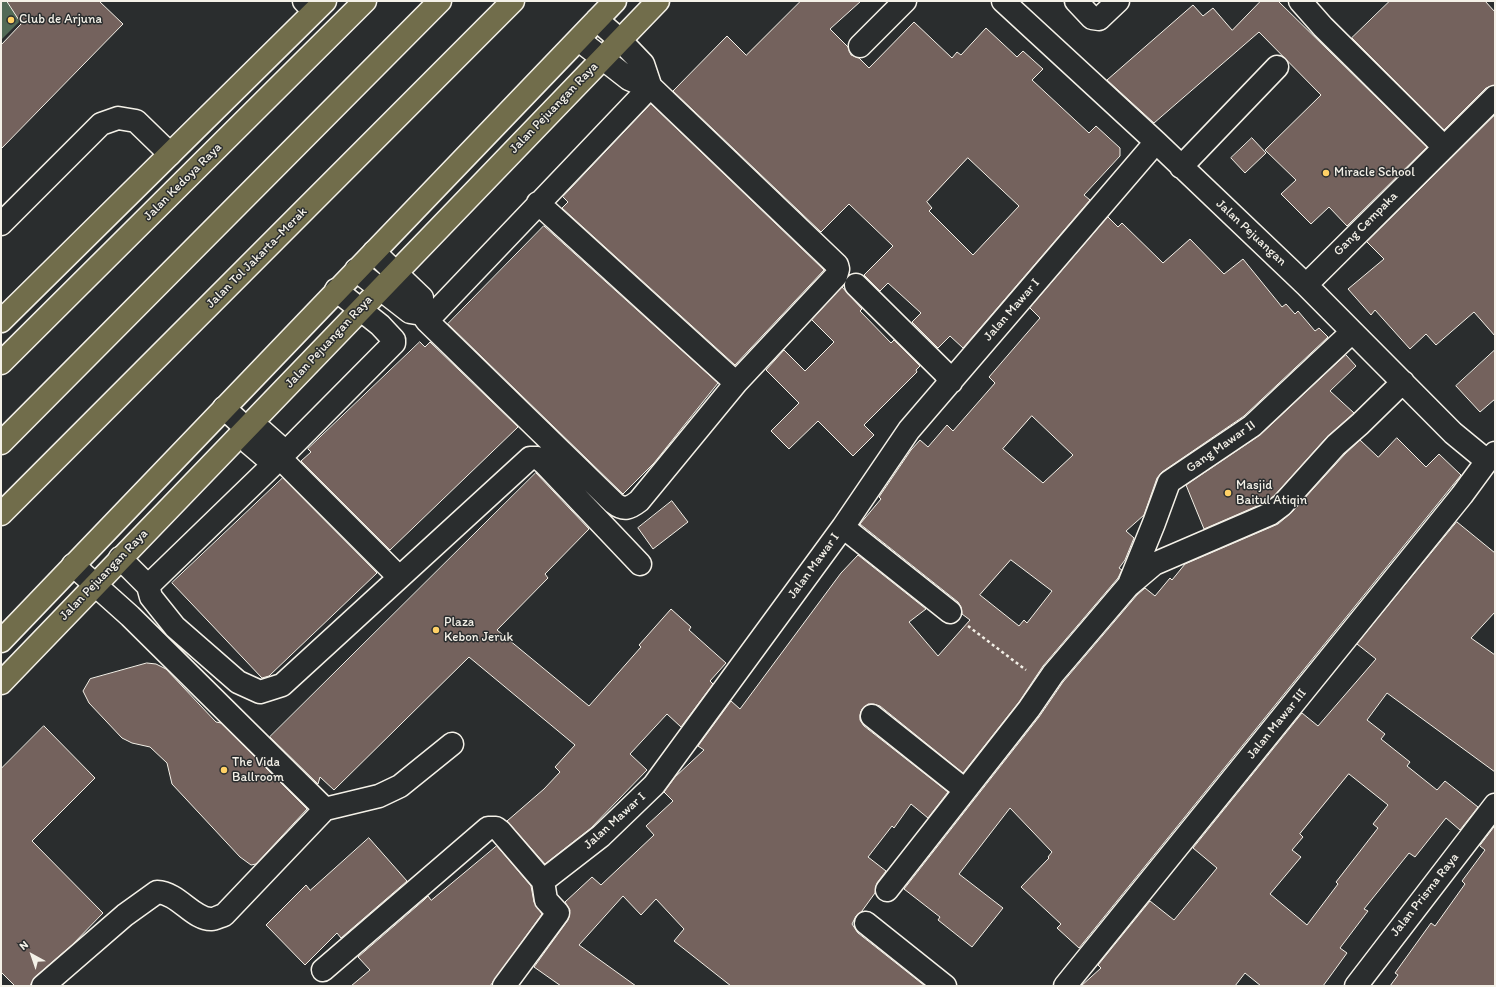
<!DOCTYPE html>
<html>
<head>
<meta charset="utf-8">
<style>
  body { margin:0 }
  #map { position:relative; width:1496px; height:987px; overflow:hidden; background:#2a2d2e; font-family:Itim,sans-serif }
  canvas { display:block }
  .frame { position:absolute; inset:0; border:2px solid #f4f1e8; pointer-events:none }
  .north { position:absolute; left:12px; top:935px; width:40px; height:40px; -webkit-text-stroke:3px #2a2d2e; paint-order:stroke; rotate:320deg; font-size:11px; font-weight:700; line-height:16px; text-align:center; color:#f4f1e8 }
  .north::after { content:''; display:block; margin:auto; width:14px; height:18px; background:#f4f1e8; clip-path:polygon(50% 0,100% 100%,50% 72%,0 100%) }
</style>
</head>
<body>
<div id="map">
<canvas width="1496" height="987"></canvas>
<div class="frame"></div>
<div class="north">N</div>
</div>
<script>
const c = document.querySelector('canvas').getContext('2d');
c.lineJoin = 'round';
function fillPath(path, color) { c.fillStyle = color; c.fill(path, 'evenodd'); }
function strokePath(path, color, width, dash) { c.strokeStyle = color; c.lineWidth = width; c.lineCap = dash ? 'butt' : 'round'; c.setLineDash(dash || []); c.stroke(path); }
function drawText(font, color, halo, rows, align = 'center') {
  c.font = font + ' Itim,sans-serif'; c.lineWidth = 3; c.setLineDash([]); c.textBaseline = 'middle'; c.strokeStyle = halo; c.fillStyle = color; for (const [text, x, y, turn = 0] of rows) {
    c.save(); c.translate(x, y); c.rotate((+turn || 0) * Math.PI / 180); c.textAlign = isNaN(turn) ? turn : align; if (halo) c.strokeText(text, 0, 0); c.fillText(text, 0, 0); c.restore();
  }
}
fillPath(new Path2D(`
  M 1,1 L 40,1 L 1,40 Z`), '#526a56');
const building = new Path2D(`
  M 7,1 L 99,1 L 123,24 L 1,149 L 1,45 L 21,24 Z
  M 801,1 L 861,1 L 830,29 L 848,47 L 851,55 L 859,58 L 869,68 L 914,22 L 952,58 L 957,52 L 961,55 L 986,28 L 1017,57 L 1023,51 L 1043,69 L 1032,80 L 1089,133 L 1096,126 L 1120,148 L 1120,156 L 1084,195 L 1090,200 L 963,348 L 950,336 L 938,348 L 912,322 L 921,313 L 888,283 L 880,291 L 864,275 L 893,246 L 849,204 L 821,232 L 673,91 L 727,36 L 746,55 ZM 968,158 L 1019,206 L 973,255 L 929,211 L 932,208 L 927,202 Z
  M 1261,1 L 1278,1 L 1427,147 L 1347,226 L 1329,207 L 1311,224 L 1281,194 L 1296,180 L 1265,150 L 1321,95 L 1259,32 L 1154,123 L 1107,80 L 1193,5 L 1203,16 L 1213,8 L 1232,30 Z
  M 1390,1 L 1485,1 L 1495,12 L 1495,85 L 1486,88 L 1444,130 L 1352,38 Z
  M 651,104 L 824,270 L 735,365 L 562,208 L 568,202 L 563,197 Z
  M 1495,115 L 1495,336 L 1474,312 L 1436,345 L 1426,334 L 1410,349 L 1375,310 L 1371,315 L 1348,289 L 1384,259 L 1367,242 Z
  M 1252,138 L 1266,153 L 1245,173 L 1231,158 Z
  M 1108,217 L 1118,227 L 1122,223 L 1163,263 L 1190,239 L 1224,274 L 1243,259 L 1282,307 L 1286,304 L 1295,314 L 1298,311 L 1315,331 L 1319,328 L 1328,337 L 1244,416 L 1162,472 L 1157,478 L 1144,515 L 1126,531 L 1134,538 L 1125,560 L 1119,568 L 1122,570 L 1118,578 L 1043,666 L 1019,702 L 963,773 L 880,706 L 874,704 L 868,704 L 862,709 L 860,715 L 860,720 L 864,726 L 948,792 L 928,818 L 911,804 L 894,828 L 892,826 L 868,857 L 886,871 L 877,883 L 875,893 L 862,911 L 856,916 L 852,924 L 858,933 L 925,986 L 731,986 L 674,941 L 684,929 L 656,899 L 641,915 L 623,896 L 579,945 L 636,986 L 561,986 L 534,967 L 568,920 L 570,910 L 565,902 L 592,877 L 601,885 L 654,835 L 646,826 L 673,801 L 664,792 L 675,777 L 704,750 L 698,746 L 731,701 L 740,709 L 841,573 L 858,555 L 926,609 L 909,622 L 938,656 L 970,620 L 962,614 L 961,607 L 958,602 L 860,524 L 881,499 L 879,497 L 911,450 L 920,440 L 928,447 L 947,425 L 953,431 L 995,383 L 989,377 L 1040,318 L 1030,308 ZM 1032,416 L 1073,455 L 1043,483 L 1003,449 ZM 1011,560 L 1052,591 L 1027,623 L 1024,620 L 1019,626 L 980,595 Z
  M 544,226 L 718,383 L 654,463 L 623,494 L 448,324 Z
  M 842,287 L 862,309 L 860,311 L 891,343 L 894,340 L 920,366 L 916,370 L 917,372 L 864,425 L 874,435 L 853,456 L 818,421 L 789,449 L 771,431 L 799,403 L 766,370 L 784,350 L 805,371 L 834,342 L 812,320 Z
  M 420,342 L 425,347 L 430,342 L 518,427 L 390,550 L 301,461 L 311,452 L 308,449 Z
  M 1495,350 L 1495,399 L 1480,412 L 1456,386 Z
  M 1346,355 L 1356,366 L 1330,391 L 1354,413 L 1327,437 L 1274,496 L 1264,503 L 1204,529 L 1186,485 L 1260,435 Z
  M 1397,438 L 1426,467 L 1439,454 L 1461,475 L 1079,948 L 1057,928 L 1061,924 L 1021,887 L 1049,858 L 1048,857 L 1052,852 L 1010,808 L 959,874 L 1003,908 L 972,947 L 938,920 L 940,917 L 904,889 L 1039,717 L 1063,682 L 1137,595 L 1145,588 L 1155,596 L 1170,578 L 1172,580 L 1185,564 L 1278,524 L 1291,513 L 1345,454 L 1360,440 L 1378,457 Z
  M 536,473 L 589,529 L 545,574 L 548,578 L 497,630 L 589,706 L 641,647 L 639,645 L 671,609 L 691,627 L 689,630 L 726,663 L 710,681 L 713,684 L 681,727 L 667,714 L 630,754 L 647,770 L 591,828 L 545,864 L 507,821 L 544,789 L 560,772 L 555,767 L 575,745 L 469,657 L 334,790 L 320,777 L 318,784 L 270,737 Z
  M 283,478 L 377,573 L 269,676 L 262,678 L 172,583 Z
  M 672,501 L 688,522 L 653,549 L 638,528 Z
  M 1457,522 L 1495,553 L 1495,612 L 1471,638 L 1495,655 L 1495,772 L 1387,693 L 1367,720 L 1385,734 L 1381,739 L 1410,762 L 1407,766 L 1437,790 L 1445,781 L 1478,807 L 1460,830 L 1446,818 L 1415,857 L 1409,853 L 1364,909 L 1368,911 L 1340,948 L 1347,953 L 1323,986 L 1261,986 L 1245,973 L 1235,986 L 1081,986 L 1101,968 L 1098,965 L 1150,901 L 1174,920 L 1217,868 L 1193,848 L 1302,713 L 1318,726 L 1376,659 L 1357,644 ZM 1349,774 L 1388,805 L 1373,824 L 1378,828 L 1336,882 L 1338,884 L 1307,925 L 1270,894 L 1301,857 L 1292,850 L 1303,837 L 1300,834 Z
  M 147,663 L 156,664 L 166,669 L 216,722 L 221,723 L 307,809 L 256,864 L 251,865 L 240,857 L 172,784 L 167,763 L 150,747 L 132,743 L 122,738 L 89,703 L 83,691 L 90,679 Z
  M 44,726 L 95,778 L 32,841 L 103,913 L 72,945 L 35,977 L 30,986 L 15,986 L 1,972 L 1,769 Z
  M 1495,826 L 1495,986 L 1390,986 L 1398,975 L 1395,973 L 1431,923 L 1435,926 L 1465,884 L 1462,881 L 1485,850 L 1480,846 Z
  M 369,838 L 407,881 L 341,938 L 337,933 L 305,965 L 266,925 L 306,885 L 310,890 Z
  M 497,846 L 531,886 L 534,902 L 542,914 L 490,986 L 351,986 L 370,970 L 358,957 L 424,900 L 428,896 L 431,900 Z`);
fillPath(building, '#74625d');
strokePath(building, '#f4f1e8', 1);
const minor = new Path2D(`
  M 304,1 L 314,11
  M 1003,1 L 1156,142 L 1306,285 L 1453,433 L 1487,461 L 1495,453
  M 1076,1 L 1092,18 L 1099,19 L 1118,1
  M 1300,1 L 1323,27 L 1444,147
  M 597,20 L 620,40 L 643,64 L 651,88
  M 860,46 L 905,1
  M 1181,167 L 1277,67
  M 538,203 L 736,383
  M 1,224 L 101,124 L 118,118 L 136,121 L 170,154
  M 374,252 L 422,298 L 422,314 L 427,321 L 614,503 C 624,511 630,508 639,501 L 736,383 L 836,276 L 838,269 L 837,265 L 653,89 L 629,79 L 579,40
  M 356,270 L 410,312 L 422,314
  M 856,285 L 944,372 L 951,382
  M 1306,285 L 1495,97
  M 336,290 L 380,325 L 394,340 L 394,343 L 280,458 L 148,586 L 151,597 L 175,627 L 238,682 L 260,692 L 282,685 L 530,458 L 538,458 L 544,463 L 640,564
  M 427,321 L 650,87
  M 224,408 L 247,429 L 262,431 L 280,447 L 280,458 L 399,577
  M 247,429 L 249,443 L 269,460 L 280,458
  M 843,527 L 950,612
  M 120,558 L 148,586
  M 1130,582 L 1154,523 L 1169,482 L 1252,426 L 1352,332
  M 872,716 L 965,790
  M 325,809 L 379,796 L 400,786 L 452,744
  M 543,881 L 601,836 L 654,785 L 843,527 L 909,430 L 1156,142
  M 887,890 L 1029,709 L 1053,674 L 1128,586 L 1154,564 L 1270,514 L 1282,505 L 1336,445 L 1360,424 L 1403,382
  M 866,923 L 945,986
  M 323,970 L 488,828 L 496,828 L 500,831 L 543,881
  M 43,986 L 125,915 L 157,892 C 179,893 193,920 212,919 C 215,919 220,916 224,915 L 325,809 L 130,616 L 73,565
  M 504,986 L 558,913 L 546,900 L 543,881
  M 1065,986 L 1462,495 L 1487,461
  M 1356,986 L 1495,805`);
const major = new Path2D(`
  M 1,321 L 325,1
  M 1,363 L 365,1
  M 1,641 L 615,1
  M 1,683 L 658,1`);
const highway = new Path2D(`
  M 1,443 L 440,1
  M 1,514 L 513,1`);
strokePath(minor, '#f4f1e8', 25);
strokePath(major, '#f4f1e8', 25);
strokePath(highway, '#f4f1e8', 25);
strokePath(new Path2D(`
  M 968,626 L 1026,670`), '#f4f1e8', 2.5, [3, 3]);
strokePath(minor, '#2a2d2e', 22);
strokePath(major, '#716d4b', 22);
strokePath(highway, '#716d4b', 22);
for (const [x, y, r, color] of [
  [11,20,4,"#ffd166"],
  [1326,173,4,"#ffd166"],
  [1228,493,4,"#ffd166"],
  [436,630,4,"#ffd166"],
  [224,770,4,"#ffd166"]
]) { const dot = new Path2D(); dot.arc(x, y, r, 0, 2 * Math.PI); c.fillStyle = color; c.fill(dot); strokePath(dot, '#2a2d2e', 1.5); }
drawText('13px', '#f4f1e8', '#2a2d2e', [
  ["Club de Arjuna",19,20],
  ["Miracle School",1334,173],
  ["Masjid",1236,486],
  ["Baitul Atiqin",1236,501],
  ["Plaza",444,623],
  ["Kebon Jeruk",444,638],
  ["The Vida",232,763],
  ["Ballroom",232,778]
], 'left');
drawText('13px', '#f4f1e8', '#2a2d2e', [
  ["Jalan Pejuangan Raya",554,108,-46],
  ["Jalan Kedoya Raya",183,182,-45],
  ["Gang Cempaka",1366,224,-45],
  ["Jalan Pejuangan",1251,233,43],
  ["Jalan Tol Jakarta–Merak",257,258,-45],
  ["Jalan Mawar I",1012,310,-49],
  ["Jalan Pejuangan Raya",329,342,-47],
  ["Gang Mawar II",1221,447,-35],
  ["Jalan Mawar I",814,566,-54],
  ["Jalan Pejuangan Raya",104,575,-46],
  ["Jalan Mawar III",1277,724,-51],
  ["Jalan Mawar I",615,821,-42],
  ["Jalan Prisma Raya",1425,895,-52]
]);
</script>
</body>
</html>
